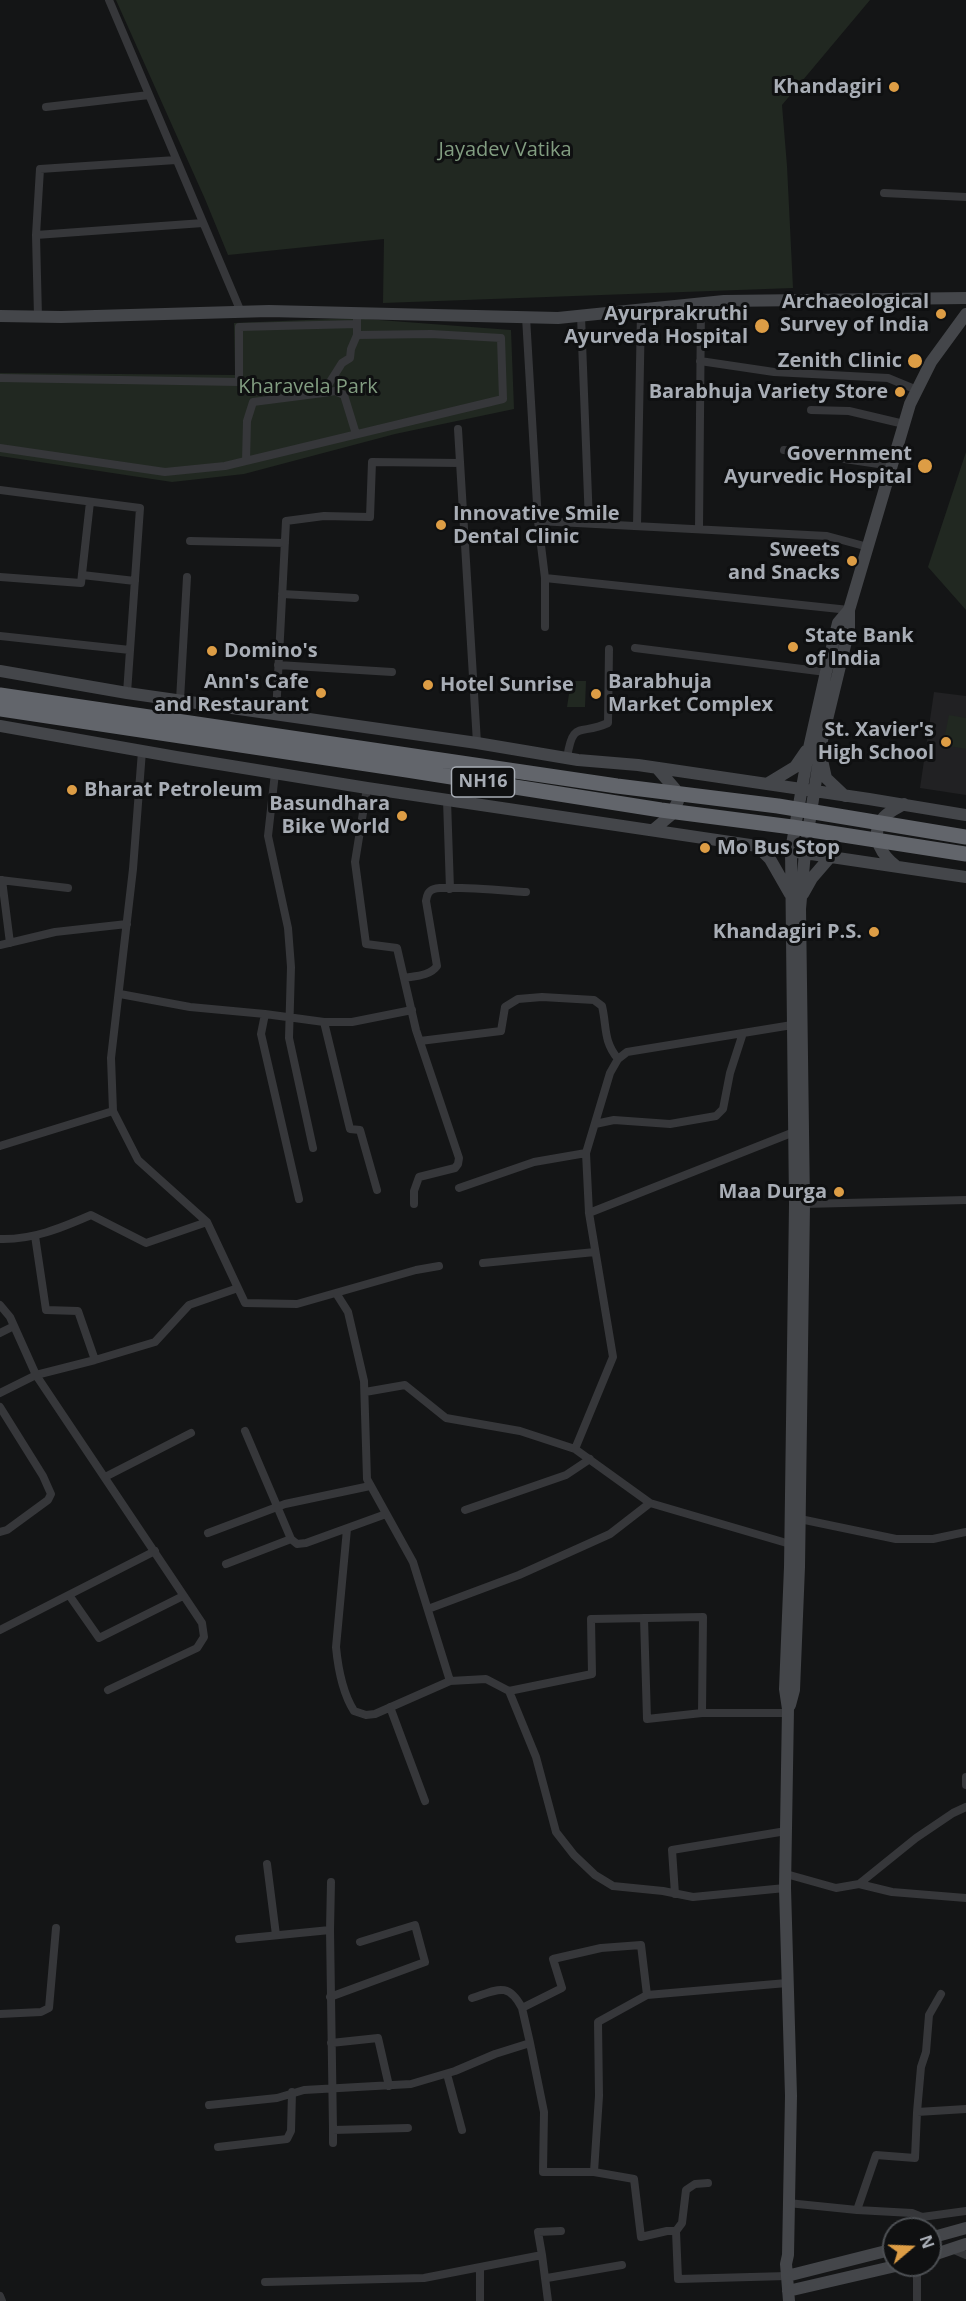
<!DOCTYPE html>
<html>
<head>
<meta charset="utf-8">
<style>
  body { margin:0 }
  #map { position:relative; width:966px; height:2301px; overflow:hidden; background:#141516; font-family:"Open Sans",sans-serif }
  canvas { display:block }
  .north { position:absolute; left:882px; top:2217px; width:60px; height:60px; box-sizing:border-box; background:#0f1011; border:2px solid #4c4f53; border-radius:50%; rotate:71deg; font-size:16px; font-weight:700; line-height:24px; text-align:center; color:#a8adb5 }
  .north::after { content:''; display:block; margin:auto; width:21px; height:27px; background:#dd9d45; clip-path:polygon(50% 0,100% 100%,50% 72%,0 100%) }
</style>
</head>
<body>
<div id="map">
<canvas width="966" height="2301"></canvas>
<div class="north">N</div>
</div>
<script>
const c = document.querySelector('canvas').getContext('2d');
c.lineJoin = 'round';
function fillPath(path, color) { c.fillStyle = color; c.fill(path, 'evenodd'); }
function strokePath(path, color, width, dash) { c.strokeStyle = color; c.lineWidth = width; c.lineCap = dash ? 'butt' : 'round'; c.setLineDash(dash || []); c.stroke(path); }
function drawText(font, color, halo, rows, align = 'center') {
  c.font = font + ' "Open Sans",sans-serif'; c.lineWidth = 6; c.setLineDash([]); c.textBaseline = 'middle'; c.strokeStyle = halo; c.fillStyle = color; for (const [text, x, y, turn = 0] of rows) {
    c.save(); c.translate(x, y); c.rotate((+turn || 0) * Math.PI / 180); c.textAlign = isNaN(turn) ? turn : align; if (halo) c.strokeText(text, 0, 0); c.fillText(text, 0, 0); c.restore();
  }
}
fillPath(new Path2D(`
  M 934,692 L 966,696 L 966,795 L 920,788 Z`), '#212123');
fillPath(new Path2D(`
  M 116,0 L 870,0 L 782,105 L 787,166 L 793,288 L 383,303 L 384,239 L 228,255 L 205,199 Z
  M 353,318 L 511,330 L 514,409 L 395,434 L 244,474 L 172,482 L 0,456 L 0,373 L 235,375 L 234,323 Z
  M 966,452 L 966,610 L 928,567 Z
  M 571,681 L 586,681 L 585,707 L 567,707 Z
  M 949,715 L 966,718 L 966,749 L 943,745 Z`), '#212821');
strokePath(new Path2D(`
  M 109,0 L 241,312
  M 46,107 L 149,95
  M 884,193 L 966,197
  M 36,235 L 203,223
  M 581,316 L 589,523
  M 38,317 L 36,235 L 40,169 L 176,160
  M 526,317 L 538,521 L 545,578 L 849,610
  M 700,361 L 774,372 L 888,378 L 917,390
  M 0,378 L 239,382 L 239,327 L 357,324
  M 811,410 L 849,411 L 904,424
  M 458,429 L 477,743
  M 356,434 L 344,395 L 335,391 L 323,393 L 342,363 L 350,358 L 351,349 L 357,335
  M 0,448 L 165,472 L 225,466 L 503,399 L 501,338 L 431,334 L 357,335 L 357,312
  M 784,450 L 892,466
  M 246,461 L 247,421 L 253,402 L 323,393
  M 0,490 L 140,508 L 127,693
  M 538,521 L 827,536 L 868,547
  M 637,526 L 641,310
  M 699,529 L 701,304
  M 190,541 L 285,543
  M 82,575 L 135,581
  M 0,577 L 81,583 L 90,502
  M 282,594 L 355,598
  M 545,627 L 545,578
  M 0,636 L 130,650
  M 635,648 L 826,672
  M 278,665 L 392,672
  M 180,700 L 187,577
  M 276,714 L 286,521 L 324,516 L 370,517 L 372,462 L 460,463
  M 142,751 L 133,869 L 111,1058 L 113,1111 L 138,1160 L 207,1222 L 245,1303 L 297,1304 L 416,1270 L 439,1266
  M 567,758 C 573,719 580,736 608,723 L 609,649
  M 275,773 L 268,836 L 288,928 L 291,967 L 289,1038 L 313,1148
  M 367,788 L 355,862 L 366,944 L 397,948 L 416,1030 L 459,1158 L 458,1164 L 455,1168 L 419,1177 L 414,1191 L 414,1204
  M 447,800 L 450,889
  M 0,880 L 68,888
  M 2,880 L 10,943
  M 0,945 L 55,932 L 127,924
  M 404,978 C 415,976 430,976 437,966 L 426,901 C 427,895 428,891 434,889 C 446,885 509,891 526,892
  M 120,994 L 190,1007 L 265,1014
  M 324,1022 L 350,1129 L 360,1130 L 377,1190
  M 420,1041 L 501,1031 L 505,1007 L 518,999 L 542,997 L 594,1000 L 602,1006 C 607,1027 603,1041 618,1059
  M 595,1124 L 614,1120 L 670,1124 L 716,1116 L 723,1109 L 730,1073 L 743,1033
  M 0,1146 L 113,1111
  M 459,1188 L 534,1162 L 586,1153
  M 299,1199 L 261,1034 L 265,1014 L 324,1022 L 352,1022 L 412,1010
  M 804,1204 L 966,1200
  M 589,1213 L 794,1132
  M 35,1236 L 46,1310 L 78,1311 L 95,1360
  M 0,1239 C 33,1240 61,1228 91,1215 L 146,1243 L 207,1222
  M 483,1263 L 595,1252
  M 336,1293 L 348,1312 L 364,1381 L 367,1479 L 413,1562 L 450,1681 L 486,1679 L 509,1691 L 536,1757 L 556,1832 L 574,1855 L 595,1875 L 613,1886 L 663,1891 L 693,1897 L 785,1888
  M 0,1305 L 10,1317 L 36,1375 L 0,1393
  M 0,1333 L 14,1326
  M 365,1392 L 405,1385 L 446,1418 L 520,1431 L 575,1449 L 650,1503
  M 0,1407 L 43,1476 L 51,1494 L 48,1500 L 7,1530 L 0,1532
  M 245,1431 L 291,1539 L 297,1544 L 306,1543 L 386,1514
  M 575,1449 L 613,1357 L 589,1213 L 586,1153 L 610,1073 L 618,1059 L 627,1052 L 792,1025
  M 105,1477 L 191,1433
  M 465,1510 L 566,1475 L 590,1459
  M 800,1519 L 896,1539 L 933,1539 L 966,1532
  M 347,1529 L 336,1647 C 338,1668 342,1692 354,1711 L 366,1715 L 375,1714 L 450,1681
  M 208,1533 L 285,1504 L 370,1486
  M 226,1564 L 291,1539
  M 69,1595 L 99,1638 L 183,1596
  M 428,1609 L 519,1575 L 610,1534 L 650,1503 L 790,1544
  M 644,1618 L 647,1719 L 702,1713
  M 0,1630 L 155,1551
  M 108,1690 L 197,1648 L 204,1637 L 202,1623 L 36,1375 L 95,1360 L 155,1342 L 189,1305 L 238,1288
  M 509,1691 L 592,1674 L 591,1619 L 703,1617 L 702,1713 L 788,1713
  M 390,1707 L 425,1801
  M 966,1777 L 966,1785
  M 267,1864 L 276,1935
  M 786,1874 L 836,1888 L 859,1884 L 916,1838 L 953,1813 L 966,1807
  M 859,1884 L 892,1892 L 966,1898
  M 675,1894 L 672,1850 L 786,1831
  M 330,1930 L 331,1882
  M 239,1939 L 330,1930 L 333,2130 L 408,2128
  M 647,1995 L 787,1983
  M 330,1997 L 425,1962 L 415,1925 L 360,1942
  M 472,1998 C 497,1990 508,1981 522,2008
  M 0,2014 L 41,2012 L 49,2008 L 56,1928
  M 331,2043 L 378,2038 L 389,2086
  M 530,2043 L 522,2008 L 562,1988 L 553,1959 L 601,1948 L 641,1945 L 647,1995 L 598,2022 L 599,2096 L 594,2172
  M 447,2074 L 462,2130
  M 209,2105 L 277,2098 L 304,2090 L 411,2084 L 455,2071 L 495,2054 L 530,2043 L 544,2112 L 543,2172 L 594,2172 L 634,2179 L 641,2237 L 667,2231 L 676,2231 L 678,2279 L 787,2276
  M 917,2112 L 921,2067 L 926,2052 L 929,2015 L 941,1994
  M 333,2143 L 333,2130
  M 218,2147 L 287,2139 L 291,2131 L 292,2092
  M 788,2203 L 857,2210 L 912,2213 L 922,2217 L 921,2229
  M 857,2210 L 876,2155 L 915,2158 L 917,2112 L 966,2109
  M 922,2217 L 966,2211
  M 676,2231 L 682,2223 L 686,2190 L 695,2184 L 708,2183
  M 952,2249 L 966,2255
  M 542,2255 L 538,2232 L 561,2231
  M 917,2265 L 917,2301
  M 547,2278 L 622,2265
  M 265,2282 L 424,2278 L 542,2255 L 548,2301
  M 0,2296 L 2,2301
  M 480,2301 L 480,2268`), '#36373a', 8);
strokePath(new Path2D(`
  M 0,316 L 61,317 L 269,311 L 558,318 L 724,301 L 966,298
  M 0,671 L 127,693 L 477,743 L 578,760 L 638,765 L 869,799 L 966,815
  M 0,726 L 176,757 L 367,788 L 966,877
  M 822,760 L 826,778 L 845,796
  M 767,784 L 795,767 L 806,751
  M 653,830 L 671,815 L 678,801 L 675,789 L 657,768
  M 757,846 L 770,859 L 790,894
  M 896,866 C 883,856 870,838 881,821 C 885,813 897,808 904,804
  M 803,894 L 812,878 L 831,856
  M 790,1705 L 794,1690 L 799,1567 L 804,1204 L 800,909 L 805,852 L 822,740 L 849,629 L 849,610 L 910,404 L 931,362 L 966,314
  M 930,2238 L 966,2228
  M 930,2256 L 966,2244
  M 787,2276 L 894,2249
  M 788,2291 L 900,2265
  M 789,2301 L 786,2264 L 788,2255 L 791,2096 L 785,1888 L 788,1709 L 785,1689 L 790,1567 L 795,1204 L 791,850 L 809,748 L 826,672 L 838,623 L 849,610`), '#44464a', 12);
strokePath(new Path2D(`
  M 0,695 L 617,786 L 778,806 L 966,837
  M 0,709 L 407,770 L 661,810 L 792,827 L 966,854`), '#62656b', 15);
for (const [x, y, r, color] of [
  [894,87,6,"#dd9d45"],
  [941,314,6,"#dd9d45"],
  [762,326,8,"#dd9d45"],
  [915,361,8,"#dd9d45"],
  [900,392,6,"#dd9d45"],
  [925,466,8,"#dd9d45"],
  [441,525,6,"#dd9d45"],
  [852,561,6,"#dd9d45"],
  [793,647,6,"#dd9d45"],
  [212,651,6,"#dd9d45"],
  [428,685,6,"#dd9d45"],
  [321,693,6,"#dd9d45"],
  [596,694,6,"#dd9d45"],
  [946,742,6,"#dd9d45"],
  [72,790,6,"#dd9d45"],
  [402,816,6,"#dd9d45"],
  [705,848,6,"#dd9d45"],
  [874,932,6,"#dd9d45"],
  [839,1192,6,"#dd9d45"]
]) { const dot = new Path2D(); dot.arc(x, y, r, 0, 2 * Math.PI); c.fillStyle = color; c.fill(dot); strokePath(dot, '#0f1011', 2); }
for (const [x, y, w] of [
  [483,782,63]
]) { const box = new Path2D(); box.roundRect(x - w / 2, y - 15, w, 30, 4.5); c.fillStyle = '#0f1011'; c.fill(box); strokePath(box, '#a8adb5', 1.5); }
drawText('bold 18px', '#a8adb5', null, [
  ["NH16",483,782]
]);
drawText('bold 20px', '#a8adb5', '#0f1011', [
  ["Khandagiri",882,87],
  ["Archaeological",929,302],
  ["Survey of India",929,325],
  ["Ayurprakruthi",748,314],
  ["Ayurveda Hospital",748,337],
  ["Zenith Clinic",902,361],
  ["Barabhuja Variety Store",888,392],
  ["Government",912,454],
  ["Ayurvedic Hospital",912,477],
  ["Innovative Smile",453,514,"left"],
  ["Dental Clinic",453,537,"left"],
  ["Sweets",840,550],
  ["and Snacks",840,573],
  ["State Bank",805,636,"left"],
  ["of India",805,659,"left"],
  ["Domino's",224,651,"left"],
  ["Ann's Cafe",309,682],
  ["and Restaurant",309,705],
  ["Barabhuja",608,682,"left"],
  ["Market Complex",608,705,"left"],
  ["Hotel Sunrise",440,685,"left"],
  ["St. Xavier's",934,730],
  ["High School",934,753],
  ["Bharat Petroleum",84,790,"left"],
  ["Basundhara",390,804],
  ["Bike World",390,827],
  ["Mo Bus Stop",717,848,"left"],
  ["Khandagiri P.S.",862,932],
  ["Maa Durga",827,1192]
], 'right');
drawText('20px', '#829d81', '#0f1011', [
  ["Jayadev Vatika",505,150],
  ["Kharavela Park",308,387]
]);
</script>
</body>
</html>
